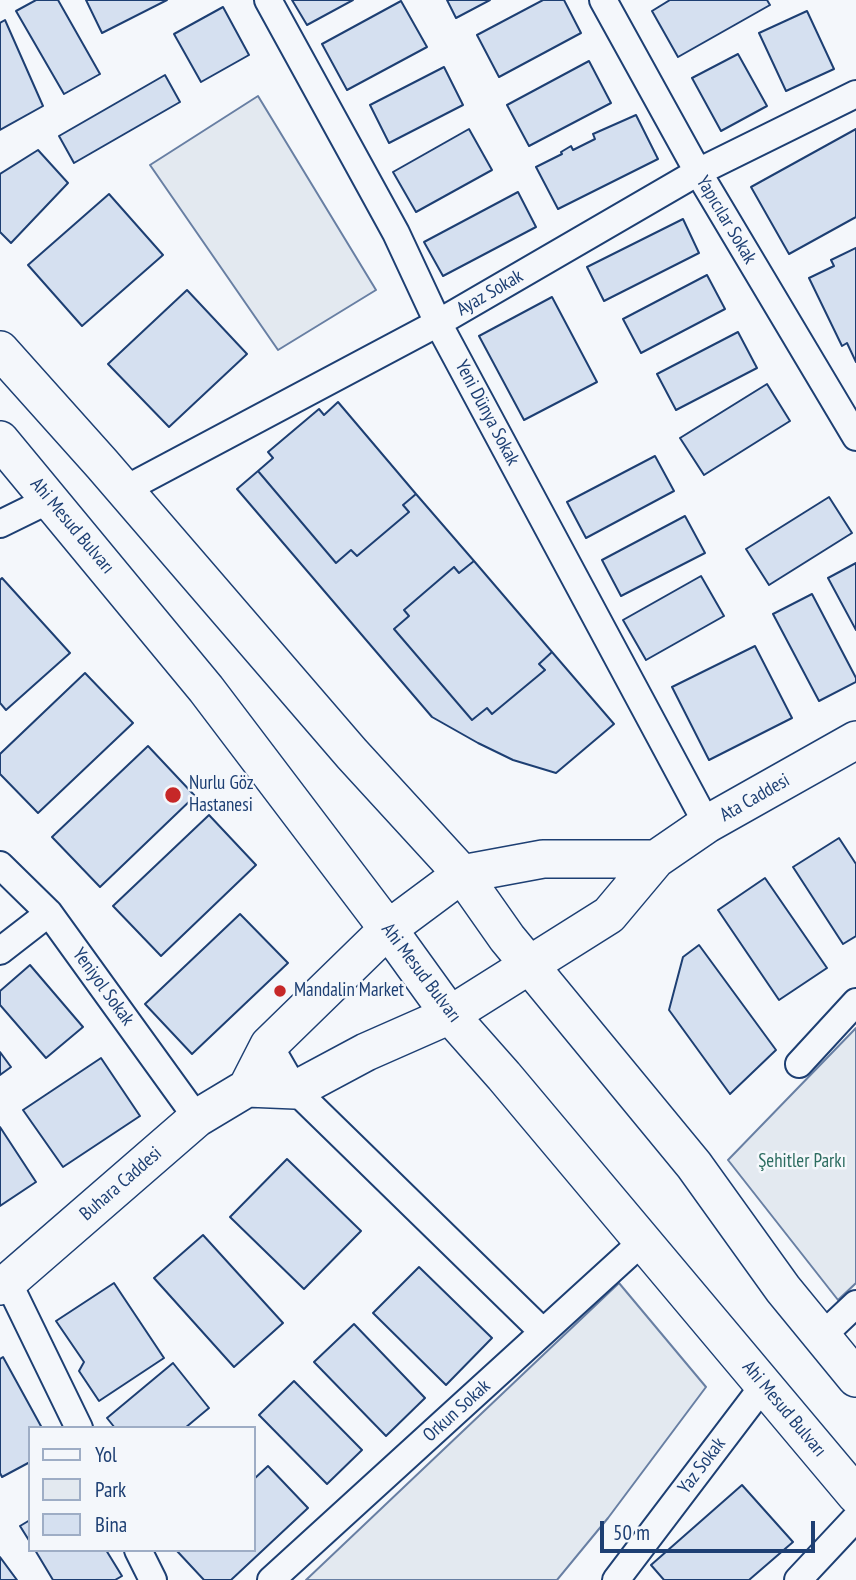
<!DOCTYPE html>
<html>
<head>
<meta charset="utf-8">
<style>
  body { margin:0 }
  #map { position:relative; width:856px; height:1580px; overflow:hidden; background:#f4f7fb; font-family:"PT Sans Narrow",sans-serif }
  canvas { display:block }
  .legend { position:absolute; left:28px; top:1426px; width:228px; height:126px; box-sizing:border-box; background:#f4f7fb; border:2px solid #9eadc5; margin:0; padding:9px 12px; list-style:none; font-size:21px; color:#1d3f73 }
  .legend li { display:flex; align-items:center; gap:14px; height:35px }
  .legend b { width:35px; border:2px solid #9eadc5 }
  .scale { position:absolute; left:600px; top:1521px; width:215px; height:32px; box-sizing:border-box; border:4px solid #1d3f73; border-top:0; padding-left:9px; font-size:21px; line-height:24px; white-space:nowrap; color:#1d3f73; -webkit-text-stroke:5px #f4f7fb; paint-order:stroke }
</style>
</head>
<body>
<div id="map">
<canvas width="856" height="1580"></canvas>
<ul class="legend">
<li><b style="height:9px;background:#f4f7fb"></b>Yol</li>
<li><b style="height:19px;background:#e3e9f0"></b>Park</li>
<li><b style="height:19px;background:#d5e0f0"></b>Bina</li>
</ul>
<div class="scale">50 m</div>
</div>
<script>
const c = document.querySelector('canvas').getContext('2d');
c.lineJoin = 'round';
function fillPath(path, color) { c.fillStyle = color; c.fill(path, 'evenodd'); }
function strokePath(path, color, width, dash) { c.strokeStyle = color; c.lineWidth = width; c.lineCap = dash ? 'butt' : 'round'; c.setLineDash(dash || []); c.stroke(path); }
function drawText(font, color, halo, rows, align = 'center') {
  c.font = font + ' "PT Sans Narrow",sans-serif'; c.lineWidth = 5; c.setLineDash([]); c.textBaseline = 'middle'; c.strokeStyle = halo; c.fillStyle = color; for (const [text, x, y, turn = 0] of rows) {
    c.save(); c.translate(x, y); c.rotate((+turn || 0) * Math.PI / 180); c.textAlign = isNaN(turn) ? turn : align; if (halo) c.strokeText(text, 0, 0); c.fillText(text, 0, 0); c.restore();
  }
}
const green = new Path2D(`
  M 258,96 L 376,290 L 278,350 L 150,165 Z
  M 856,1028 L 856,1283 L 838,1300 L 728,1160 Z
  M 619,1283 L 706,1387 L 608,1518 L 557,1580 L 306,1580 Z`);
fillPath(green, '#e3e9f0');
strokePath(green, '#687fa3', 2);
const building = new Path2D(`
  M 36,0 L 58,0 L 100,74 L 64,94 L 16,11 Z
  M 86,0 L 167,0 L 102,33 Z
  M 292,0 L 353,0 L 307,25 Z
  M 447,0 L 490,0 L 456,18 Z
  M 543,0 L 564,0 L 581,33 L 499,77 L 477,35 Z
  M 670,0 L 767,0 L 770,5 L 678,57 L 652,11 Z
  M 401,1 L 427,47 L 347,90 L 322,44 Z
  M 223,7 L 249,55 L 201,82 L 174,34 Z
  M 807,11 L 834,69 L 786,91 L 759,33 Z
  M 5,20 L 43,106 L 0,130 L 0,23 Z
  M 738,54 L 767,106 L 721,131 L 692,78 Z
  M 589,61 L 611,103 L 529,146 L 507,105 Z
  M 444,67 L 463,105 L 389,143 L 370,105 Z
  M 165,75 L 180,102 L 74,163 L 59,136 Z
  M 636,115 L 658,159 L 558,209 L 536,167 L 562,154 L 561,152 L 571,146 L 573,150 L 595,139 L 593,134 Z
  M 469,129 L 492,170 L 416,212 L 393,172 Z
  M 856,129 L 856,217 L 789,254 L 751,187 Z
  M 38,150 L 68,183 L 11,243 L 0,232 L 0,174 Z
  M 518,192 L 536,227 L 443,276 L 424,242 Z
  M 109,194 L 163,255 L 82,326 L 28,265 Z
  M 683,219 L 699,253 L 604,301 L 587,267 Z
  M 856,248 L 856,362 L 847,343 L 842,346 L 809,278 L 834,266 L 831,260 Z
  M 707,275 L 725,309 L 641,353 L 623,319 Z
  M 187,290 L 247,354 L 169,427 L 108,364 Z
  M 552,297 L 597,382 L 524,420 L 479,336 Z
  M 738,332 L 757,368 L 676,410 L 657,374 Z
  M 767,384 L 790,421 L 704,475 L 680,438 Z
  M 338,402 L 416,494 L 403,505 L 409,512 L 357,556 L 351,550 L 336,563 L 258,471 L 273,458 L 268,452 L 319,409 L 324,415 Z
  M 655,456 L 674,491 L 586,538 L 567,502 Z
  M 258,471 L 336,563 L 351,550 L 357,556 L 409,512 L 403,505 L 416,494 L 474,561 L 459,573 L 454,567 L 404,610 L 409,616 L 394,629 L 472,720 L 487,708 L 492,714 L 545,670 L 539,664 L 552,652 L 614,724 L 556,773 L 513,760 L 478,743 L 432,717 L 237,489 Z
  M 829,497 L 852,533 L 769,585 L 746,549 Z
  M 685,516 L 705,553 L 621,596 L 602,560 Z
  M 474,561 L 552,652 L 539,664 L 545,670 L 492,714 L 487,708 L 472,720 L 394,629 L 409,616 L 404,610 L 454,567 L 459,573 Z
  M 856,563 L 856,630 L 828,578 Z
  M 701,576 L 724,616 L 646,660 L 623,620 Z
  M 2,578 L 70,653 L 6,710 L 0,703 L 0,580 Z
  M 812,594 L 856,678 L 856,682 L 819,701 L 773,614 Z
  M 755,646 L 792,718 L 709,760 L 672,687 Z
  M 85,673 L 133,723 L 38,813 L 0,774 L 0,754 Z
  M 148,746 L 195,796 L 100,887 L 52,837 Z
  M 209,815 L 256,865 L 161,956 L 113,906 Z
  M 839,838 L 856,864 L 856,936 L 843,944 L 793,867 Z
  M 765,878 L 827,968 L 779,1000 L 718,910 Z
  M 240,914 L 288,963 L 192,1054 L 145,1004 Z
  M 699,945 L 776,1050 L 730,1094 L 669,1010 L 683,957 Z
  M 30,965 L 83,1027 L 46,1058 L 0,1005 L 0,991 Z
  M 0,1052 L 11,1067 L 0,1075 Z
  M 101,1058 L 140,1116 L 63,1167 L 23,1110 Z
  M 0,1127 L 36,1182 L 0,1206 Z
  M 287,1159 L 361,1231 L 304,1289 L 230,1217 Z
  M 203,1235 L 283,1323 L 234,1367 L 154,1278 Z
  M 419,1267 L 492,1338 L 446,1385 L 373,1313 Z
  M 114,1283 L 164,1358 L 99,1401 L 79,1371 L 84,1362 L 56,1321 Z
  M 354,1324 L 425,1398 L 386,1436 L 314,1362 Z
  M 3,1357 L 42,1428 L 30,1428 L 30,1462 L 2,1477 L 0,1473 L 0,1359 Z
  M 173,1363 L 209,1408 L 185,1428 L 115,1428 L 107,1418 Z
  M 294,1381 L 362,1450 L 327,1484 L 259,1415 Z
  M 268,1466 L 308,1508 L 231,1580 L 204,1580 L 177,1551 L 254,1550 L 254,1479 Z
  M 742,1485 L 793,1542 L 749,1580 L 664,1580 L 651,1565 Z
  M 30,1520 L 30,1542 L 20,1526 Z
  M 35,1550 L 106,1550 L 122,1576 L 115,1580 L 53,1580 Z
  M 0,1557 L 17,1580 L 0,1580 Z`);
fillPath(building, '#d5e0f0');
strokePath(building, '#1d3f73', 2);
const minor = new Path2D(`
  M 268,0 L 396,233 L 438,323 L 707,824
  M 603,0 L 698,172 L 856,437
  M 124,490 L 438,323 L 698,172 L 856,94
  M 0,524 L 51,499
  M 0,865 L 49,913 L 197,1118
  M 0,951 L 49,913
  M 269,1045 L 295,1090 L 543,1332
  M 799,1064 L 856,1002
  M 8,1282 L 79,1428
  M 822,1336 L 856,1304
  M 138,1550 L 153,1580
  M 271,1580 L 643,1241
  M 616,1580 L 764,1385
  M 798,1580 L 856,1518`);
const secondary = new Path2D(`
  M 0,350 L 102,464 L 352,754 L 462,874 L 507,938 L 694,1165 L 783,1289 L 856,1378
  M 0,440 L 206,689 L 388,929 L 450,1015 L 504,1076 L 856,1495
  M 247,1088 L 295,1090 L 366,1052 L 450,1015 L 609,915 L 656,859 L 707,824 L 856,740
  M 247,1088 L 269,1045 L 388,929 L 462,874 L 543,859 L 656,859
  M 0,1286 L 8,1282 L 197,1118 L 247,1088`);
strokePath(minor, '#1d3f73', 30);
strokePath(secondary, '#1d3f73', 40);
strokePath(minor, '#f4f7fb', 26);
strokePath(secondary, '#f4f7fb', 37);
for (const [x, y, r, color] of [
  [173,795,9,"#c62828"],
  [280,991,7,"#c62828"]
]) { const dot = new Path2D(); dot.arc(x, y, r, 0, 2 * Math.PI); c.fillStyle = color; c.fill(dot); strokePath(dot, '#f4f7fb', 2.5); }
drawText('19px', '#1d3f73', '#f4f7fb', [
  ["Yapıcılar Sokak",726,220,59],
  ["Ayaz Sokak",490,293,-30],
  ["Yeni Dünya Sokak",487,413,62],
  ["Ahi Mesud Bulvarı",72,526,50],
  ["Ata Caddesi",755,798,-30],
  ["Ahi Mesud Bulvarı",421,973,53],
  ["Yeniyol Sokak",103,987,54],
  ["Buhara Caddesi",121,1184,-41],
  ["Ahi Mesud Bulvarı",784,1409,50],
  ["Orkun Sokak",457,1411,-42],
  ["Yaz Sokak",702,1466,-53]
]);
drawText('19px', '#1d3f73', '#f4f7fb', [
  ["Nurlu Göz",189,784],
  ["Hastanesi",189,806],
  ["Mandalin Market",294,991]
], 'left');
drawText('19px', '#2c6c60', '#f4f7fb', [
  ["Şehitler Parkı",802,1162]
]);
</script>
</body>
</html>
